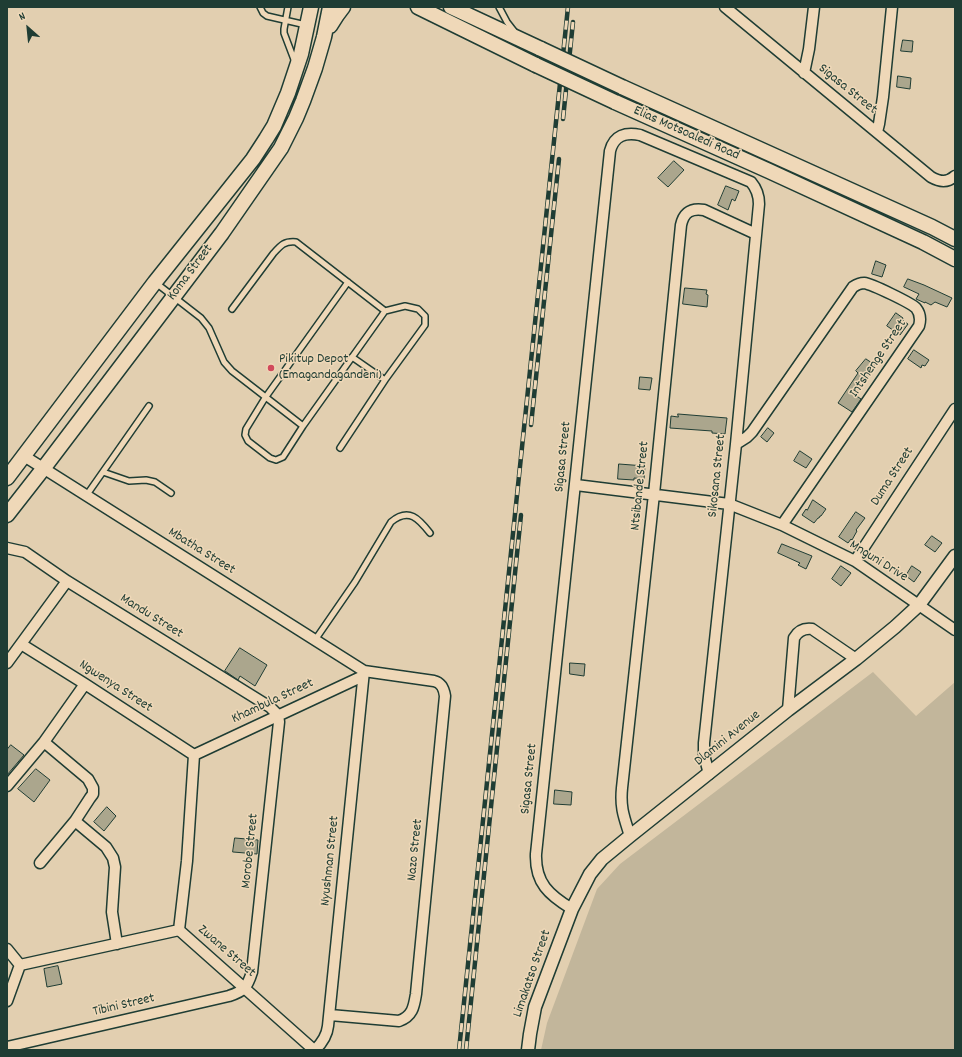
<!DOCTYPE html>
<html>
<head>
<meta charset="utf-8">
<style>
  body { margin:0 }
  #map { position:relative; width:962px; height:1057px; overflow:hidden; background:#e2cfb0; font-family:Dekko,sans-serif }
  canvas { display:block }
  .frame { position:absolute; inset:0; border:8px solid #1f3d34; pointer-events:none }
  .north { position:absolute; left:8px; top:8px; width:40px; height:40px; -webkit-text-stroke:3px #efd8b8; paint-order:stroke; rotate:333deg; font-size:11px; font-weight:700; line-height:16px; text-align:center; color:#1f3d34 }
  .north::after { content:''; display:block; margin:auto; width:14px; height:18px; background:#1f3d34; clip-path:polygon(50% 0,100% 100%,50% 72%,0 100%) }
</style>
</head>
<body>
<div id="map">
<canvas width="962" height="1057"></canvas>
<div class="frame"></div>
<div class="north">N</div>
</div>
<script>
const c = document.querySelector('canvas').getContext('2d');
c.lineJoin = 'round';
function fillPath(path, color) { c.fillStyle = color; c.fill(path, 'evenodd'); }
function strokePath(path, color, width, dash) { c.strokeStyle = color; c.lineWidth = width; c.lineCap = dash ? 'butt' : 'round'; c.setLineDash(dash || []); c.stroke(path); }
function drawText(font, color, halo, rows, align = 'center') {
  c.font = font + ' Dekko,sans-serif'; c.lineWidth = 3; c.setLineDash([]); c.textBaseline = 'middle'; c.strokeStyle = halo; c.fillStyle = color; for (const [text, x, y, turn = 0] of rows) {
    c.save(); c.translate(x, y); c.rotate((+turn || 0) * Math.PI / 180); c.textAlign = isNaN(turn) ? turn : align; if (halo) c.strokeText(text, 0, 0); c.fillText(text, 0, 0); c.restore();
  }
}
fillPath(new Path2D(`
  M 873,672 L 916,716 L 955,682 L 955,1050 L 541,1050 L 547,1023 L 597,889 L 620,864 Z`), '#c2b69b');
const building = new Path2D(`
  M 903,40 L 913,41 L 912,52 L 901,51 Z
  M 898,76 L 911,78 L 910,89 L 897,87 Z
  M 674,161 L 684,170 L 668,187 L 658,178 Z
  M 726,186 L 739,191 L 735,201 L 732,199 L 728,210 L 718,205 Z
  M 876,261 L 886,265 L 882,277 L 872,274 Z
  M 908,279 L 924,285 L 952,298 L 947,307 L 935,302 L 931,305 L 925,302 L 925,303 L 916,299 L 919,294 L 904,287 Z
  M 685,288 L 707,290 L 706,294 L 708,295 L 707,307 L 683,304 Z
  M 896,313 L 903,318 L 902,320 L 908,324 L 900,335 L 887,326 Z
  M 914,350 L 929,360 L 925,366 L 922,365 L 921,368 L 908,359 Z
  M 866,359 L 875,365 L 867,379 L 855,395 L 861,399 L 852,412 L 838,403 L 858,373 L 856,371 Z
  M 640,377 L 652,378 L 650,390 L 639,389 Z
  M 678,414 L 727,418 L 725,434 L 712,433 L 712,431 L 670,428 L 671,416 L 678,417 Z
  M 768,428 L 774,433 L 767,442 L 761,437 Z
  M 800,451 L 812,459 L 806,468 L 794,461 Z
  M 619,464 L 645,466 L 644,479 L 634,478 L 634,480 L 618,479 Z
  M 813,500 L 826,509 L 821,516 L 820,516 L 819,518 L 818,518 L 814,523 L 802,515 L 806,509 L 807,510 Z
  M 856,512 L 865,518 L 856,530 L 857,531 L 852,540 L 851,539 L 848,543 L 839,537 Z
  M 932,536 L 942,543 L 935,552 L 925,545 Z
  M 782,544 L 812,556 L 806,569 L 798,565 L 800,563 L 778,553 Z
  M 841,566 L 851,573 L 841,586 L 832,579 Z
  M 912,566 L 921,572 L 914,582 L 906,576 Z
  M 240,648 L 267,665 L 255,686 L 240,676 L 238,680 L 225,671 Z
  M 570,663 L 585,664 L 584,676 L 570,674 Z
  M 11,745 L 24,755 L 7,775 L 7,750 Z
  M 36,769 L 50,780 L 34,802 L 18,789 Z
  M 555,790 L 572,792 L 571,805 L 554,804 Z
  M 107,807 L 116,816 L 104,831 L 94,822 Z
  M 235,838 L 258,840 L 257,854 L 233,852 Z
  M 58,966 L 62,984 L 47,987 L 44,969 Z`);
fillPath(building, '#aba68d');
strokePath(building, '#1f3d34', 1);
const service = new Path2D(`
  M 260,7 L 263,13 L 267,16 L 306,25
  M 288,7 L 284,29 L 284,33 L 295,62
  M 499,7 L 507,22 L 514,31
  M 156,283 L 201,318 L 209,328 L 224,362 L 232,371 L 303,426
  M 232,309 L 273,254 C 281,245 284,241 296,242 L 385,311 L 303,426 L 283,457 L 276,460 L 270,458 L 248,441 L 245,435 L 246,429 L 265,398 L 348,282
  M 385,380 L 425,325 L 425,316 L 418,309 L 405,306 L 385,311
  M 340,448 L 385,380 L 352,357
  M 103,472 L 129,481 L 146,480 L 155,482 L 171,493
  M 86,496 L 149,406
  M 315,640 L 355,582 L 391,522 C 409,507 419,519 430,533`);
const minor = new Path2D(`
  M 725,7 L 931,177 C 940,182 947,183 955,176
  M 804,73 L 809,49 L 814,7
  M 877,132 L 879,124 L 883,97 L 892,7
  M 736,444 L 747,437 L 752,432 L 853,287 C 856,285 860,283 864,283 C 872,284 911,303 916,308 C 920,313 921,319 919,326 L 782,525
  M 24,456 L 364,671 L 434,681 C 442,683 444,689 445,696 L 416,994 C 414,1006 413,1016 399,1021 L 330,1015
  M 576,485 L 729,504 L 782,525 L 855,561 L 955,630
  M 7,548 L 25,552 L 67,581 L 270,707 L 278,715 L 279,722 L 252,972 C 247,988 244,991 229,996 L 7,1047
  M 855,561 L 955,409
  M 21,644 L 85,684 L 194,755
  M 7,663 L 67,581
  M 788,710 L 794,638 C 798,631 804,628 812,629 L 856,659
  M 194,755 L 363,676
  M 7,786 L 44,742 L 85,684
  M 75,821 L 106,847 L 113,858 L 115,867 L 112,912 L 117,944
  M 630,836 C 624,817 620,808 622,788 L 654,494 L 681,225 C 684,212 691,208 704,210 L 756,234
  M 40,863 L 75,821 L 90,798 L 93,794 L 93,788 L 88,779 L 44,742
  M 572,909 C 549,895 535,883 536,854 L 610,151 C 614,135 626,132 640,135 L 751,182 C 757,189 759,195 759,204 L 736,444 L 704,743 L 704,755 L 709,774
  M 179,930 L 314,1050
  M 179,930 L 187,861 L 194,755
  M 7,949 L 20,965
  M 20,965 L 179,930
  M 7,1001 L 20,965
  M 315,1050 C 322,1043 327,1036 328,1026 L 364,671`);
const tertiary = new Path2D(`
  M 528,1050 L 530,1034 L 535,1007 L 572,909 L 590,874 L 602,859 L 630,836 L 788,710 L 856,659 L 895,627 L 919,605 L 955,556`);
const secondary = new Path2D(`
  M 418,7 L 536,65
  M 451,7 L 541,49
  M 330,26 L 337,15 L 343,7
  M 622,87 L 932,227 L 955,239
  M 615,102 L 769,171 L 923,242 L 955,259
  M 7,478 L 155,282 L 253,159 L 266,139 L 274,126 L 288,93 L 301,54 L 311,7
  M 7,515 L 43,469 L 222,233 L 281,148 L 296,118 L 303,101 L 315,68 L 324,37 L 330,7`);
strokePath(service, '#1f3d34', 8);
strokePath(minor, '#1f3d34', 13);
strokePath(tertiary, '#1f3d34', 15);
strokePath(secondary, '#1f3d34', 17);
strokePath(service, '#efd8b8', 5);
strokePath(minor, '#efd8b8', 10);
strokePath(tertiary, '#efd8b8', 12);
strokePath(secondary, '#efd8b8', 14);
const rail = new Path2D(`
  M 563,119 L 573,22
  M 531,425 L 559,159
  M 459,1050 L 568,7
  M 466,1050 L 521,515`);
strokePath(rail, '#1f3d34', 4.5);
strokePath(rail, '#efd8b8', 3, [9]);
const secondaryBridge = new Path2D(`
  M 541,49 L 622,87
  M 536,65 L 615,102`);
strokePath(secondaryBridge, '#1f3d34', 17, []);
strokePath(secondaryBridge, '#efd8b8', 14);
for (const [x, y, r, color] of [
  [271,368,4,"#d1495b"]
]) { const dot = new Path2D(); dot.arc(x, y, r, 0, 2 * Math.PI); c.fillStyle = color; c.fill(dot); strokePath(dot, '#efd8b8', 1.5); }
drawText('14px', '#1f3d34', '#efd8b8', [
  ["Sigasa Street",847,90,39],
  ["Elias Motsoaledi Road",686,134,24],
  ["Koma Street",191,273,-53],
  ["Intshenge Street",879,359,-56],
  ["Sigasa Street",564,457,-84],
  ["Sikosana Street",718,476,-84],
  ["Duma Street",893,477,-57],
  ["Ntsibande Street",641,486,-84],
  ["Mbatha Street",201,552,32],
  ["Mnguni Drive",878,562,32],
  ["Mandu Street",151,617,32],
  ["Ngwenya Street",115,687,33],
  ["Khambula Street",273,702,-25],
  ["Dlamini Avenue",728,739,-39],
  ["Sigasa Street",530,779,-84],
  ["Nazo Street",416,850,-84],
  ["Morobe Street",251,851,-84],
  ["Nyushman Street",331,861,-84],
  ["Zwane Street",226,952,41],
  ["Limakatso Street",533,974,-71],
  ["Tibini Street",124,1006,-13]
]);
drawText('14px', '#1f3d34', '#efd8b8', [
  ["Pikitup Depot",279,360],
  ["(Emagandagandeni)",279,376]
], 'left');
</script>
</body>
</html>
